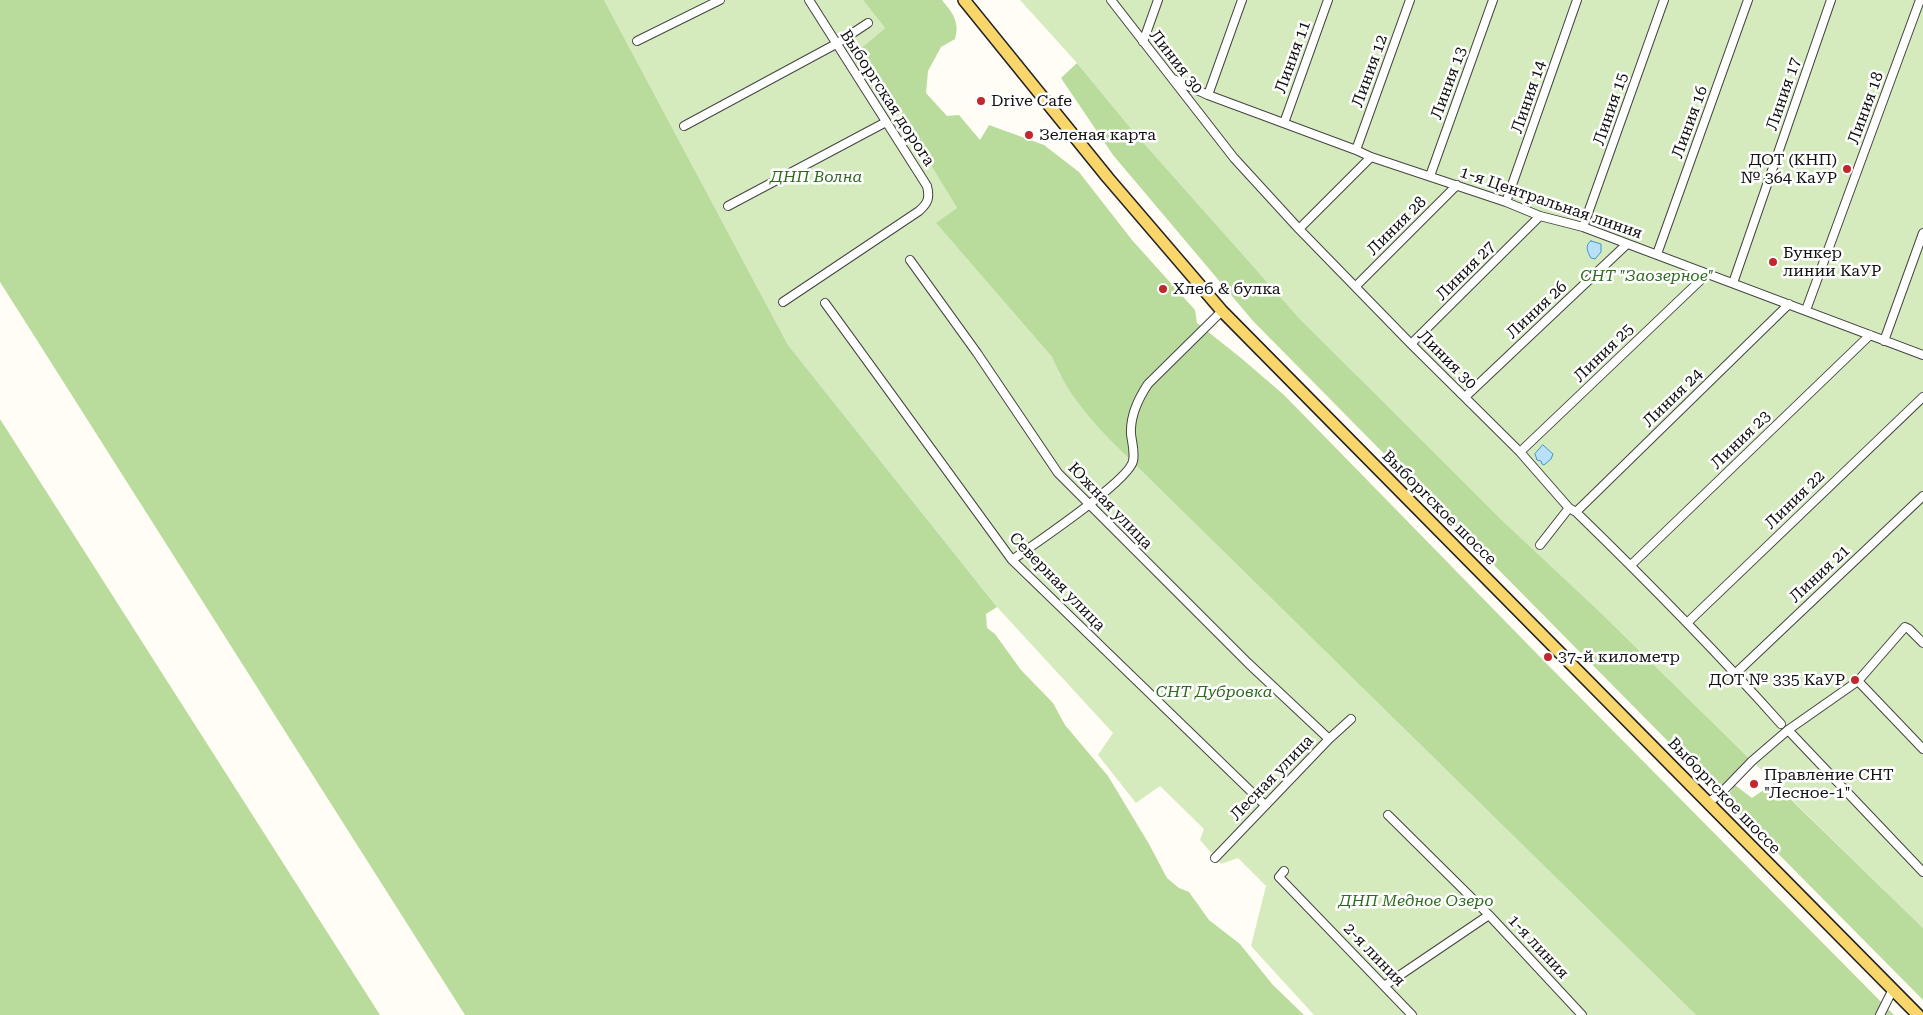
<!DOCTYPE html>
<html>
<head>
<meta charset="utf-8">
<style>
  body { margin:0 }
  canvas { display:block; background:#fffdf5 }
</style>
</head>
<body>
<canvas width="1923" height="1015"></canvas>
<script>
const c = document.querySelector('canvas').getContext('2d');
c.lineJoin = 'round';
function fillPath(path, color) { c.fillStyle = color; c.fill(path, 'evenodd'); }
function strokePath(path, color, width, dash) { c.strokeStyle = color; c.lineWidth = width; c.lineCap = dash ? 'butt' : 'round'; c.setLineDash(dash || []); c.stroke(path); }
function drawText(font, color, halo, rows, align = 'center') {
  c.font = font + ' "Roboto Serif",serif'; c.lineWidth = 5; c.setLineDash([]); c.textBaseline = 'middle'; c.strokeStyle = halo; c.fillStyle = color; for (const [text, x, y, turn = 0] of rows) {
    c.save(); c.translate(x, y); c.rotate((+turn || 0) * Math.PI / 180); c.textAlign = isNaN(turn) ? turn : align; if (halo) c.strokeText(text, 0, 0); c.fillText(text, 0, 0); c.restore();
  }
}
fillPath(new Path2D(`
  M 604,0 L 863,0 L 885,28 L 860,49 L 957,208 L 937,224 L 1052,357 L 1060,375 L 1113,443 L 1696,1015 L 1314,1015 L 1251,946 L 1266,886 L 1238,858 L 1221,864 L 1200,840 L 1204,829 L 1160,786 L 1136,803 L 1098,755 L 1113,733 L 997,607 L 788,345 Z
  M 1020,0 L 1923,0 L 1923,928 L 1600,612 L 1506,524 L 1300,319 L 1133,131 L 1077,63 Z`), '#d5ebbd');
fillPath(new Path2D(`
  M 0,0 L 604,0 L 788,345 L 997,607 L 986,614 L 987,628 L 995,634 L 1021,670 L 1053,703 L 1065,725 L 1108,776 L 1149,844 L 1167,878 L 1179,888 L 1189,892 L 1209,920 L 1240,944 L 1272,984 L 1304,1015 L 465,1015 L 0,282 Z
  M 863,0 L 942,0 C 953,13 960,23 955,39 L 941,47 L 928,71 L 926,93 L 947,116 L 959,115 L 980,140 L 989,125 L 1044,145 L 1079,172 L 1132,240 L 1195,310 L 1197,323 L 1241,358 L 1284,395 L 1545,662 L 1894,1015 L 1696,1015 L 1113,443 C 1087,415 1067,393 1052,357 L 936,223 L 957,208 L 860,49 L 885,28 Z
  M 1077,63 L 1133,131 L 1300,319 L 1506,524 L 1600,612 L 1752,761 L 1720,794 L 1253,321 L 1113,155 L 1061,78 Z
  M 0,419 L 380,1015 L 0,1015 Z
  M 1774,783 L 1923,928 L 1923,1000 L 1725,800 L 1735,785 L 1752,798 Z`), '#b9dc9c');
const water = new Path2D(`
  M 1591,241 L 1601,244 L 1601,252 L 1595,259 L 1591,258 C 1588,253 1584,245 1591,241 Z
  M 1543,445 L 1553,454 L 1551,459 L 1544,465 L 1542,464 L 1541,461 L 1537,460 L 1535,454 Z`);
fillPath(water, '#b9e0f7');
strokePath(water, '#3f96cf', 1);
const minor = new Path2D(`
  M 1111,0 L 1234,158 L 1299,229 L 1411,344 L 1520,452 L 1569,508 L 1576,512 C 1647,581 1716,651 1781,724
  M 637,41 L 720,0
  M 1143,42 L 1158,0
  M 1173,79 L 1208,95 L 1356,150 L 1371,157 L 1506,202 L 1540,216 L 1583,227 L 1923,355
  M 1208,95 L 1242,0
  M 1284,123 L 1328,0
  M 684,126 L 836,44 L 868,23
  M 1356,150 L 1410,0
  M 1430,176 L 1493,0
  M 1506,202 L 1577,0
  M 728,206 L 886,122
  M 1583,227 L 1664,0
  M 1299,229 L 1371,157
  M 1657,254 L 1748,0
  M 910,260 L 977,353 L 1058,473 L 1248,663 L 1329,739
  M 1733,283 L 1831,0
  M 1356,286 L 1457,185
  M 783,302 L 919,211 C 928,203 930,198 927,186 L 809,0
  M 825,303 L 1012,560 L 1265,805
  M 1806,310 L 1920,0
  M 1884,341 L 1923,233
  M 1411,344 L 1540,216
  M 1465,397 L 1627,244
  M 1520,452 L 1707,274
  M 1576,512 L 1789,304
  M 1540,545 L 1569,508
  M 1012,560 C 1033,545 1129,481 1133,461 C 1135,452 1132,443 1131,434 C 1130,416 1138,399 1148,384 L 1222,311
  M 1631,565 L 1870,335
  M 1687,623 L 1923,397
  M 1736,673 L 1923,496
  M 1858,681 L 1923,749
  M 1788,730 L 1923,872
  M 1708,803 L 1722,792 L 1752,761 L 1788,730 L 1858,681 L 1905,627 L 1909,629 L 1923,643
  M 1388,815 L 1489,915 L 1582,1015
  M 1215,858 L 1329,739 L 1351,719
  M 1284,871 L 1279,877 L 1412,1015
  M 1384,986 L 1489,915
  M 1880,1015 L 1892,991`);
const primary = new Path2D(`
  M 964,0 L 1108,178 L 1222,311 L 1918,1015`);
strokePath(minor, '#444', 10);
strokePath(primary, '#222', 14);
strokePath(minor, '#fff', 8);
strokePath(primary, '#f9d66b', 11);
for (const [x, y, r, color] of [
  [981,101,5,"#c4262e"],
  [1029,135,5,"#c4262e"],
  [1847,169,5,"#c4262e"],
  [1773,262,5,"#c4262e"],
  [1163,289,5,"#c4262e"],
  [1548,657,5,"#c4262e"],
  [1855,680,5,"#c4262e"],
  [1754,784,5,"#c4262e"]
]) { const dot = new Path2D(); dot.arc(x, y, r, 0, 2 * Math.PI); c.fillStyle = color; c.fill(dot); strokePath(dot, '#fff', 2); }
drawText('16px', '#111', '#fff', [
  ["Линия 11",1293,57,-70],
  ["Линия 30",1176,62,52],
  ["Линия 12",1370,71,-70],
  ["Линия 13",1449,83,-70],
  ["Линия 17",1784,94,-71],
  ["Линия 14",1529,97,-71],
  ["Выборгская дорога",887,98,57],
  ["Линия 18",1866,108,-70],
  ["Линия 15",1611,109,-71],
  ["Линия 16",1690,122,-70],
  ["1-я Центральная линия",1551,203,19],
  ["Линия 28",1397,226,-45],
  ["Линия 27",1466,271,-45],
  ["Линия 26",1537,310,-43],
  ["Линия 25",1604,353,-44],
  ["Линия 30",1447,360,45],
  ["Линия 24",1673,398,-44],
  ["Линия 23",1741,440,-44],
  ["Линия 22",1795,500,-44],
  ["Южная улица",1110,506,46],
  ["Выборгское шоссе",1439,508,45],
  ["Линия 21",1820,574,-43],
  ["Северная улица",1057,582,46],
  ["Лесная улица",1272,778,-46],
  ["Выборгское шоссе",1724,796,46],
  ["1-я линия",1538,947,47],
  ["2-я линия",1374,955,46]
]);
drawText('16px', '#111', '#fff', [
  ["Drive Cafe",991,101],
  ["Зеленая карта",1039,135],
  ["ДОТ (КНП)",1837,160,"right"],
  ["№ 364 КаУР",1837,178,"right"],
  ["Бункер",1783,253],
  ["линии КаУР",1783,271],
  ["Хлеб & булка",1173,289],
  ["37-й километр",1558,657],
  ["ДОТ № 335 КаУР",1845,680,"right"],
  ["Правление СНТ",1764,775],
  ["\"Лесное-1\"",1764,793]
], 'left');
drawText('italic 16px', '#2f6b1f', '#fff', [
  ["ДНП Волна",816,177],
  ["СНТ \"Заозерное\"",1647,276],
  ["СНТ Дубровка",1214,692],
  ["ДНП Медное Озеро",1416,901]
]);
</script>
</body>
</html>
